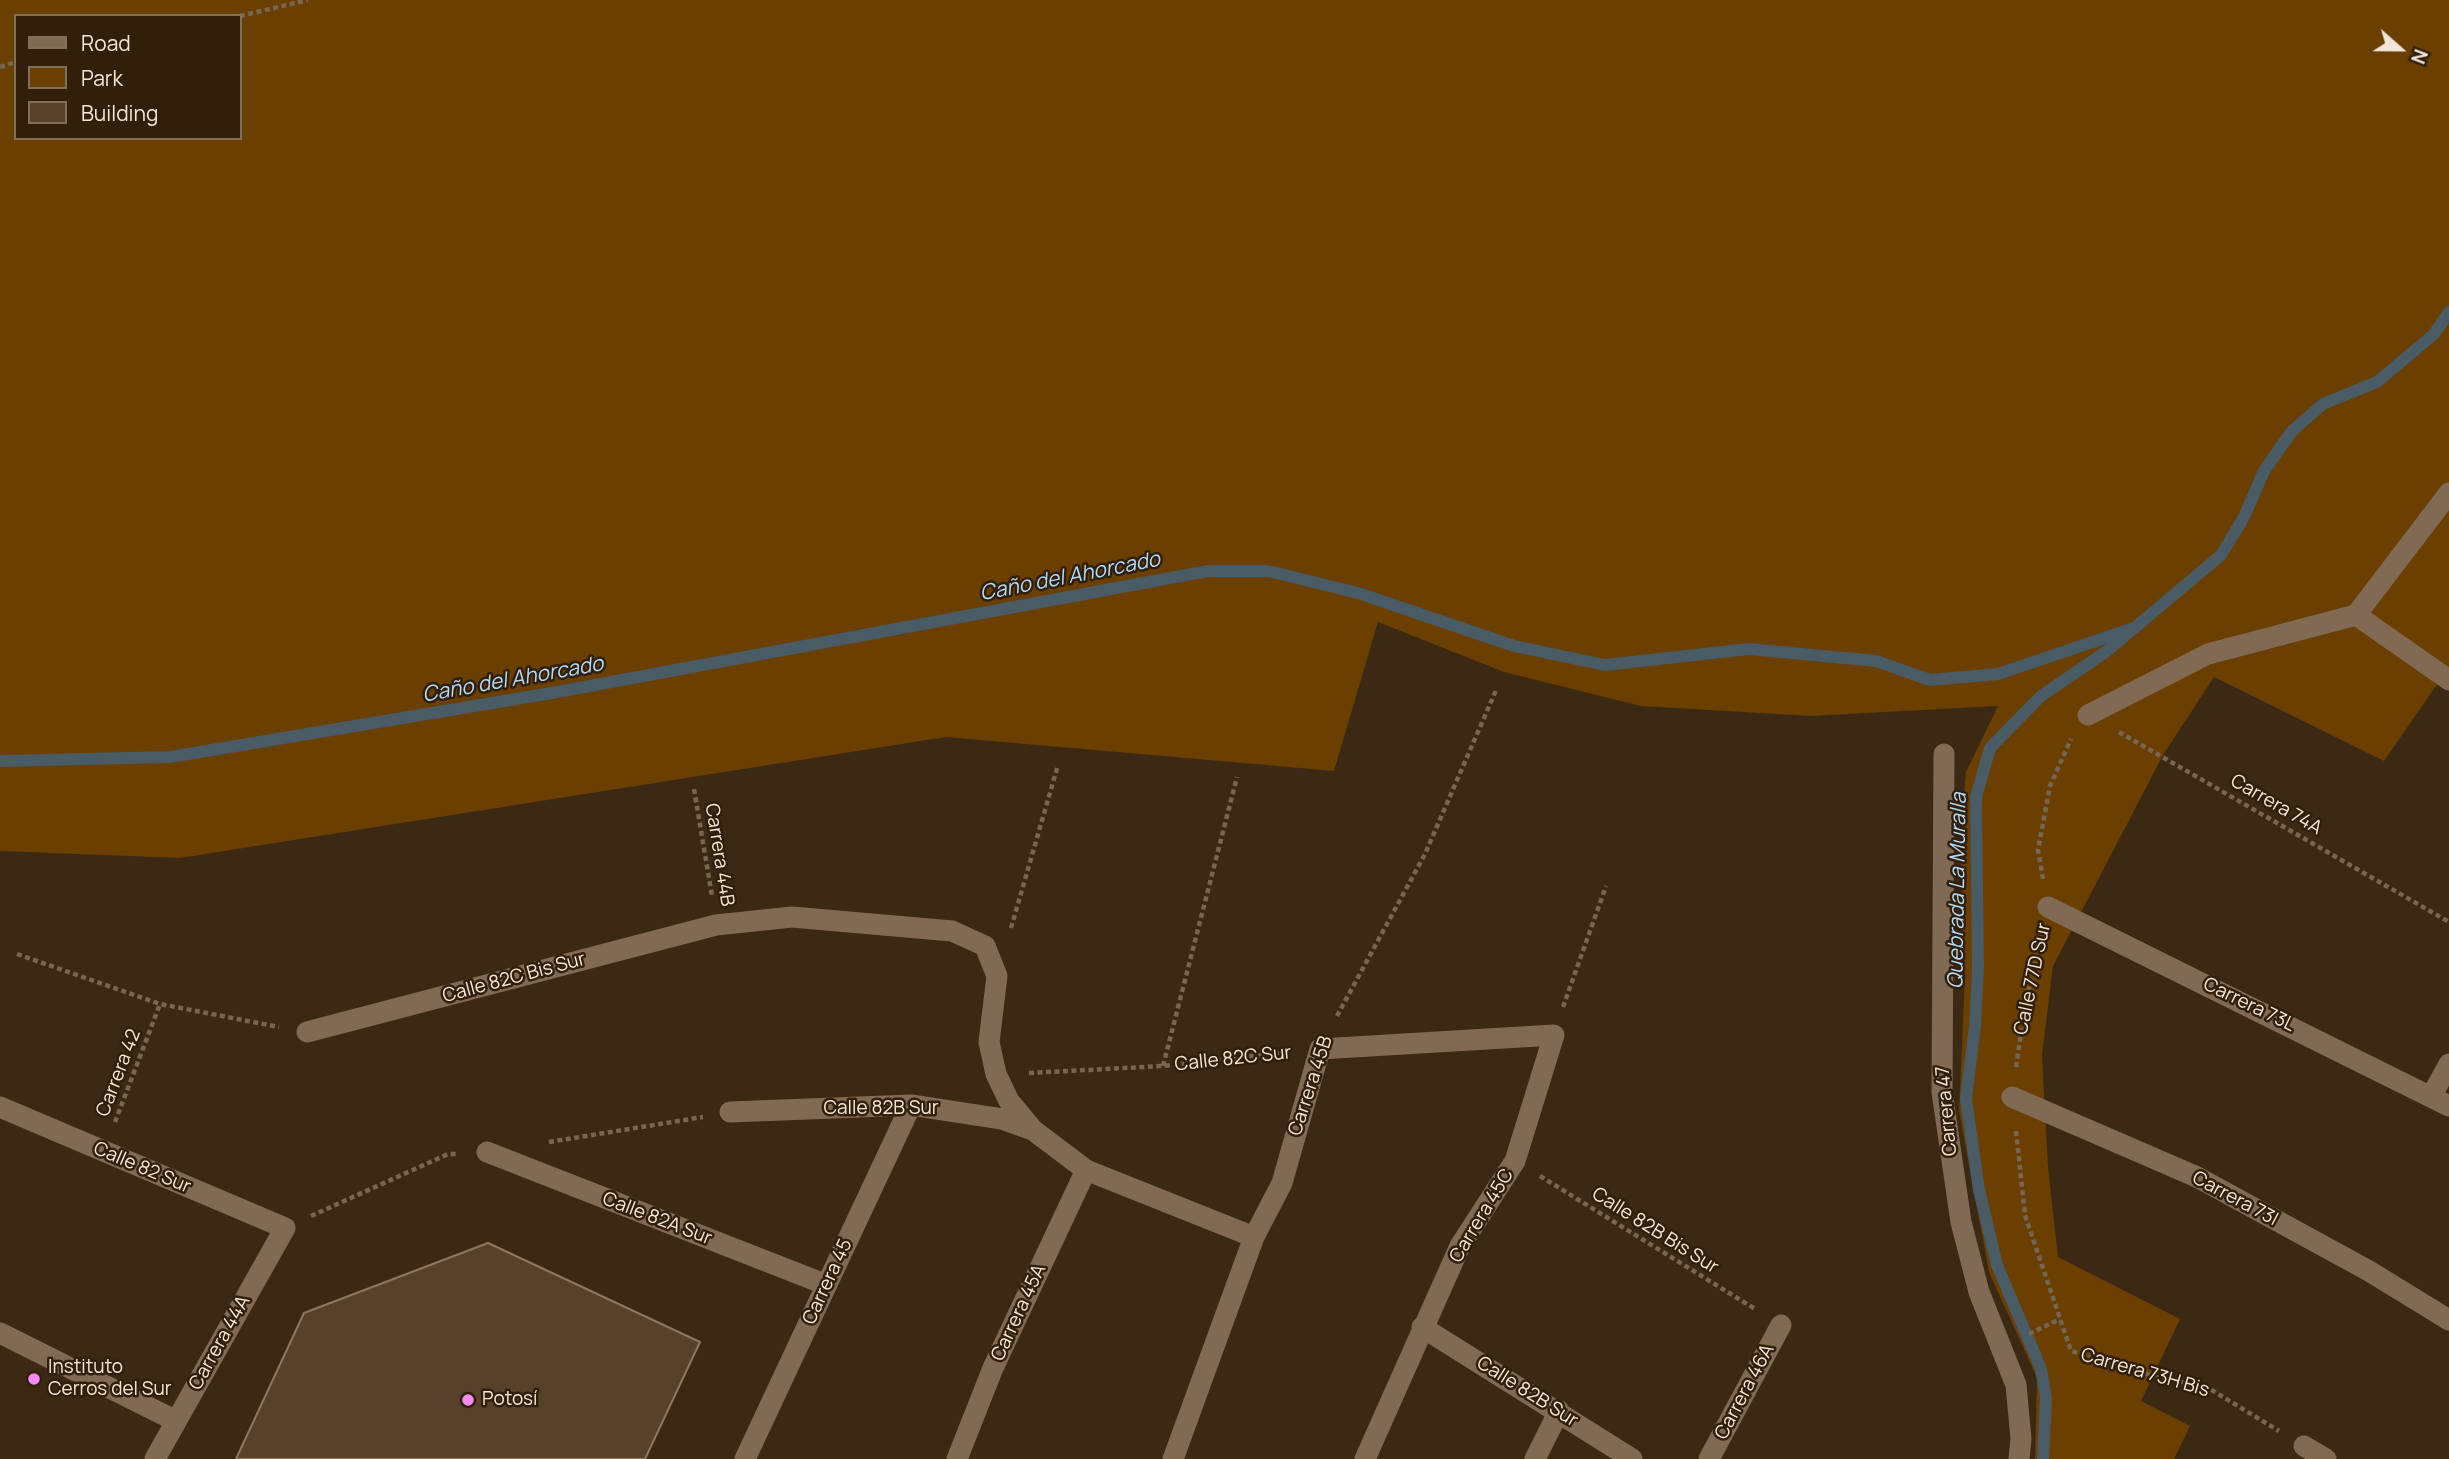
<!DOCTYPE html>
<html>
<head>
<meta charset="utf-8">
<style>
  body { margin:0 }
  #map { position:relative; width:2449px; height:1459px; overflow:hidden; background:#3c2914; font-family:Manrope,sans-serif }
  canvas { display:block }
  .legend { position:absolute; left:14px; top:14px; width:228px; height:126px; box-sizing:border-box; background:#321f0a; border:2px solid #7f6f5d; margin:0; padding:9px 12px; list-style:none; font-size:21px; color:#f3e6d9 }
  .legend li { display:flex; align-items:center; gap:14px; height:35px }
  .legend b { width:35px; border:2px solid #7f6f5d }
  .north { position:absolute; left:2365px; top:14px; width:70px; height:70px; -webkit-text-stroke:5px #321f0a; paint-order:stroke; rotate:111deg; font-size:19px; font-weight:700; line-height:28px; text-align:center; color:#f3e6d9 }
  .north::after { content:''; display:block; margin:auto; width:24px; height:32px; background:#f3e6d9; clip-path:polygon(50% 0,100% 100%,50% 72%,0 100%) }
</style>
</head>
<body>
<div id="map">
<canvas width="2449" height="1459"></canvas>
<ul class="legend">
<li><b style="height:9px;background:#806a53"></b>Road</li>
<li><b style="height:19px;background:#6a3f00"></b>Park</li>
<li><b style="height:19px;background:#56412b"></b>Building</li>
</ul>
<div class="north">N</div>
</div>
<script>
const c = document.querySelector('canvas').getContext('2d');
c.lineJoin = 'round';
function fillPath(path, color) { c.fillStyle = color; c.fill(path, 'evenodd'); }
function strokePath(path, color, width, dash) { c.strokeStyle = color; c.lineWidth = width; c.lineCap = dash ? 'butt' : 'round'; c.setLineDash(dash || []); c.stroke(path); }
function drawText(font, color, halo, rows, align = 'center') {
  c.font = font + ' Manrope,sans-serif'; c.lineWidth = 5; c.setLineDash([]); c.textBaseline = 'middle'; c.strokeStyle = halo; c.fillStyle = color; for (const [text, x, y, turn = 0] of rows) {
    c.save(); c.translate(x, y); c.rotate((+turn || 0) * Math.PI / 180); c.textAlign = isNaN(turn) ? turn : align; if (halo) c.strokeText(text, 0, 0); c.fillText(text, 0, 0); c.restore();
  }
}
fillPath(new Path2D(`
  M 0,0 L 2449,0 L 2449,667 L 2384,761 L 2214,677 L 2163,755 L 2053,966 L 2042,1056 L 2048,1167 L 2058,1257 L 2180,1319 L 2141,1401 L 2190,1426 L 2174,1459 L 2035,1459 L 2037,1378 L 1989,1272 L 1959,1111 L 1965,977 L 1960,843 L 1966,772 L 1998,706 L 1811,716 L 1641,706 L 1504,672 L 1378,622 L 1334,771 L 946,737 L 180,858 L 0,851 ZM 16,16 L 240,16 L 240,138 L 16,138 Z`), '#6a3f00');
strokePath(new Path2D(`
  M 0,761 L 170,757 L 552,693 L 1208,571 L 1268,571 L 1358,593 L 1514,646 L 1605,665 L 1749,649 L 1876,661 L 1930,680 L 1998,674 L 2134,628
  M 2043,1459 L 2046,1398 L 2041,1369 L 1997,1265 L 1979,1190 L 1966,1099 L 1975,1026 L 1978,968 L 1976,797 L 1990,748 L 2041,696 L 2107,651 L 2221,555 L 2244,517 L 2264,471 L 2292,431 L 2323,404 L 2377,382 L 2434,334 L 2449,312`), '#495b64', 12);
const building = new Path2D(`
  M 488,1243 L 700,1342 L 645,1459 L 236,1459 L 304,1313 Z`);
fillPath(building, '#56412b');
strokePath(building, '#8e7760', 2);
strokePath(new Path2D(`
  M 240,16 L 308,0
  M 0,67 L 16,62
  M 2119,732 L 2449,922
  M 694,789 L 712,896
  M 2043,879 L 2038,850 L 2050,786 L 2071,739
  M 1011,928 L 1058,765
  M 17,954 L 160,1004 L 279,1027
  M 1563,1007 L 1606,886
  M 1337,1016 L 1425,854 L 1497,688
  M 1163,1066 L 1237,777
  M 2016,1067 L 2025,1006 L 2041,935
  M 1029,1073 L 1163,1066 L 1288,1052
  M 115,1122 L 160,1004
  M 2016,1131 L 2025,1215 L 2071,1351 L 2160,1378 L 2205,1386 L 2279,1431
  M 549,1142 L 703,1117
  M 1540,1176 L 1755,1309
  M 311,1216 L 448,1154 L 457,1154
  M 2029,1334 L 2060,1319`), '#776654', 4.5, [5, 3.5]);
strokePath(new Path2D(`
  M 2356,615 L 2449,680
  M 2088,715 L 2208,654 L 2356,615 L 2449,493
  M 1944,754 L 1942,1092 L 1961,1222 L 1979,1292 L 2016,1385 L 2021,1439 L 2019,1459
  M 2048,907 L 2449,1106
  M 307,1032 L 716,925 L 792,917 L 952,931 L 985,946 L 997,976 L 989,1042 L 996,1074 L 1009,1101 L 1033,1130
  M 2432,1095 L 2449,1064
  M 2012,1097 L 2197,1177 L 2369,1271 L 2449,1320
  M 0,1107 L 285,1228 L 155,1459
  M 730,1112 L 911,1105 L 1002,1119 L 1033,1130 L 1086,1170 L 1254,1237
  M 487,1152 L 827,1285
  M 1422,1327 L 1632,1459
  M 0,1333 L 176,1421
  M 2304,1446 L 2326,1459
  M 745,1459 L 911,1105
  M 957,1459 L 993,1368 L 1086,1170
  M 1173,1459 L 1254,1237 L 1282,1183 L 1320,1049 L 1554,1035 L 1515,1161 L 1460,1246 L 1365,1459
  M 1535,1459 L 1559,1411
  M 1709,1459 L 1781,1325`), '#806a53', 21);
for (const [x, y, r, color] of [
  [34,1379,7,"#f489f1"],
  [468,1400,7,"#f489f1"]
]) { const dot = new Path2D(); dot.arc(x, y, r, 0, 2 * Math.PI); c.fillStyle = color; c.fill(dot); strokePath(dot, '#321f0a', 2.5); }
drawText('19px', '#f3e6d9', '#321f0a', [
  ["Carrera 74A",2276,805,30],
  ["Carrera 44B",719,855,81],
  ["Calle 82C Bis Sur",514,978,-15],
  ["Calle 77D Sur",2033,979,-78],
  ["Carrera 73L",2249,1005,26],
  ["Calle 82C Sur",1233,1059,-6],
  ["Carrera 42",119,1073,-69],
  ["Carrera 45B",1311,1086,-72],
  ["Calle 82B Sur",881,1109],
  ["Carrera 47",1947,1111,-95],
  ["Calle 82 Sur",142,1168,23],
  ["Carrera 73I",2235,1199,28],
  ["Carrera 45C",1482,1216,-59],
  ["Calle 82A Sur",657,1219,21],
  ["Calle 82B Bis Sur",1655,1231,32],
  ["Carrera 45",828,1282,-65],
  ["Carrera 45A",1019,1313,-65],
  ["Carrera 44A",220,1343,-61],
  ["Carrera 73H Bis",2145,1373,16],
  ["Calle 82B Sur",1527,1392,32],
  ["Carrera 46A",1745,1392,-62]
]);
drawText('19px', '#f3e6d9', '#321f0a', [
  ["Instituto",48,1368],
  ["Cerros del Sur",48,1390],
  ["Potosí",482,1400]
], 'left');
drawText('italic 21px', '#afdbfb', '#321f0a', [
  ["Caño del Ahorcado",1070,577,-11],
  ["Caño del Ahorcado",513,680,-10],
  ["Quebrada La Muralla",1958,891,-89]
]);
</script>
</body>
</html>
